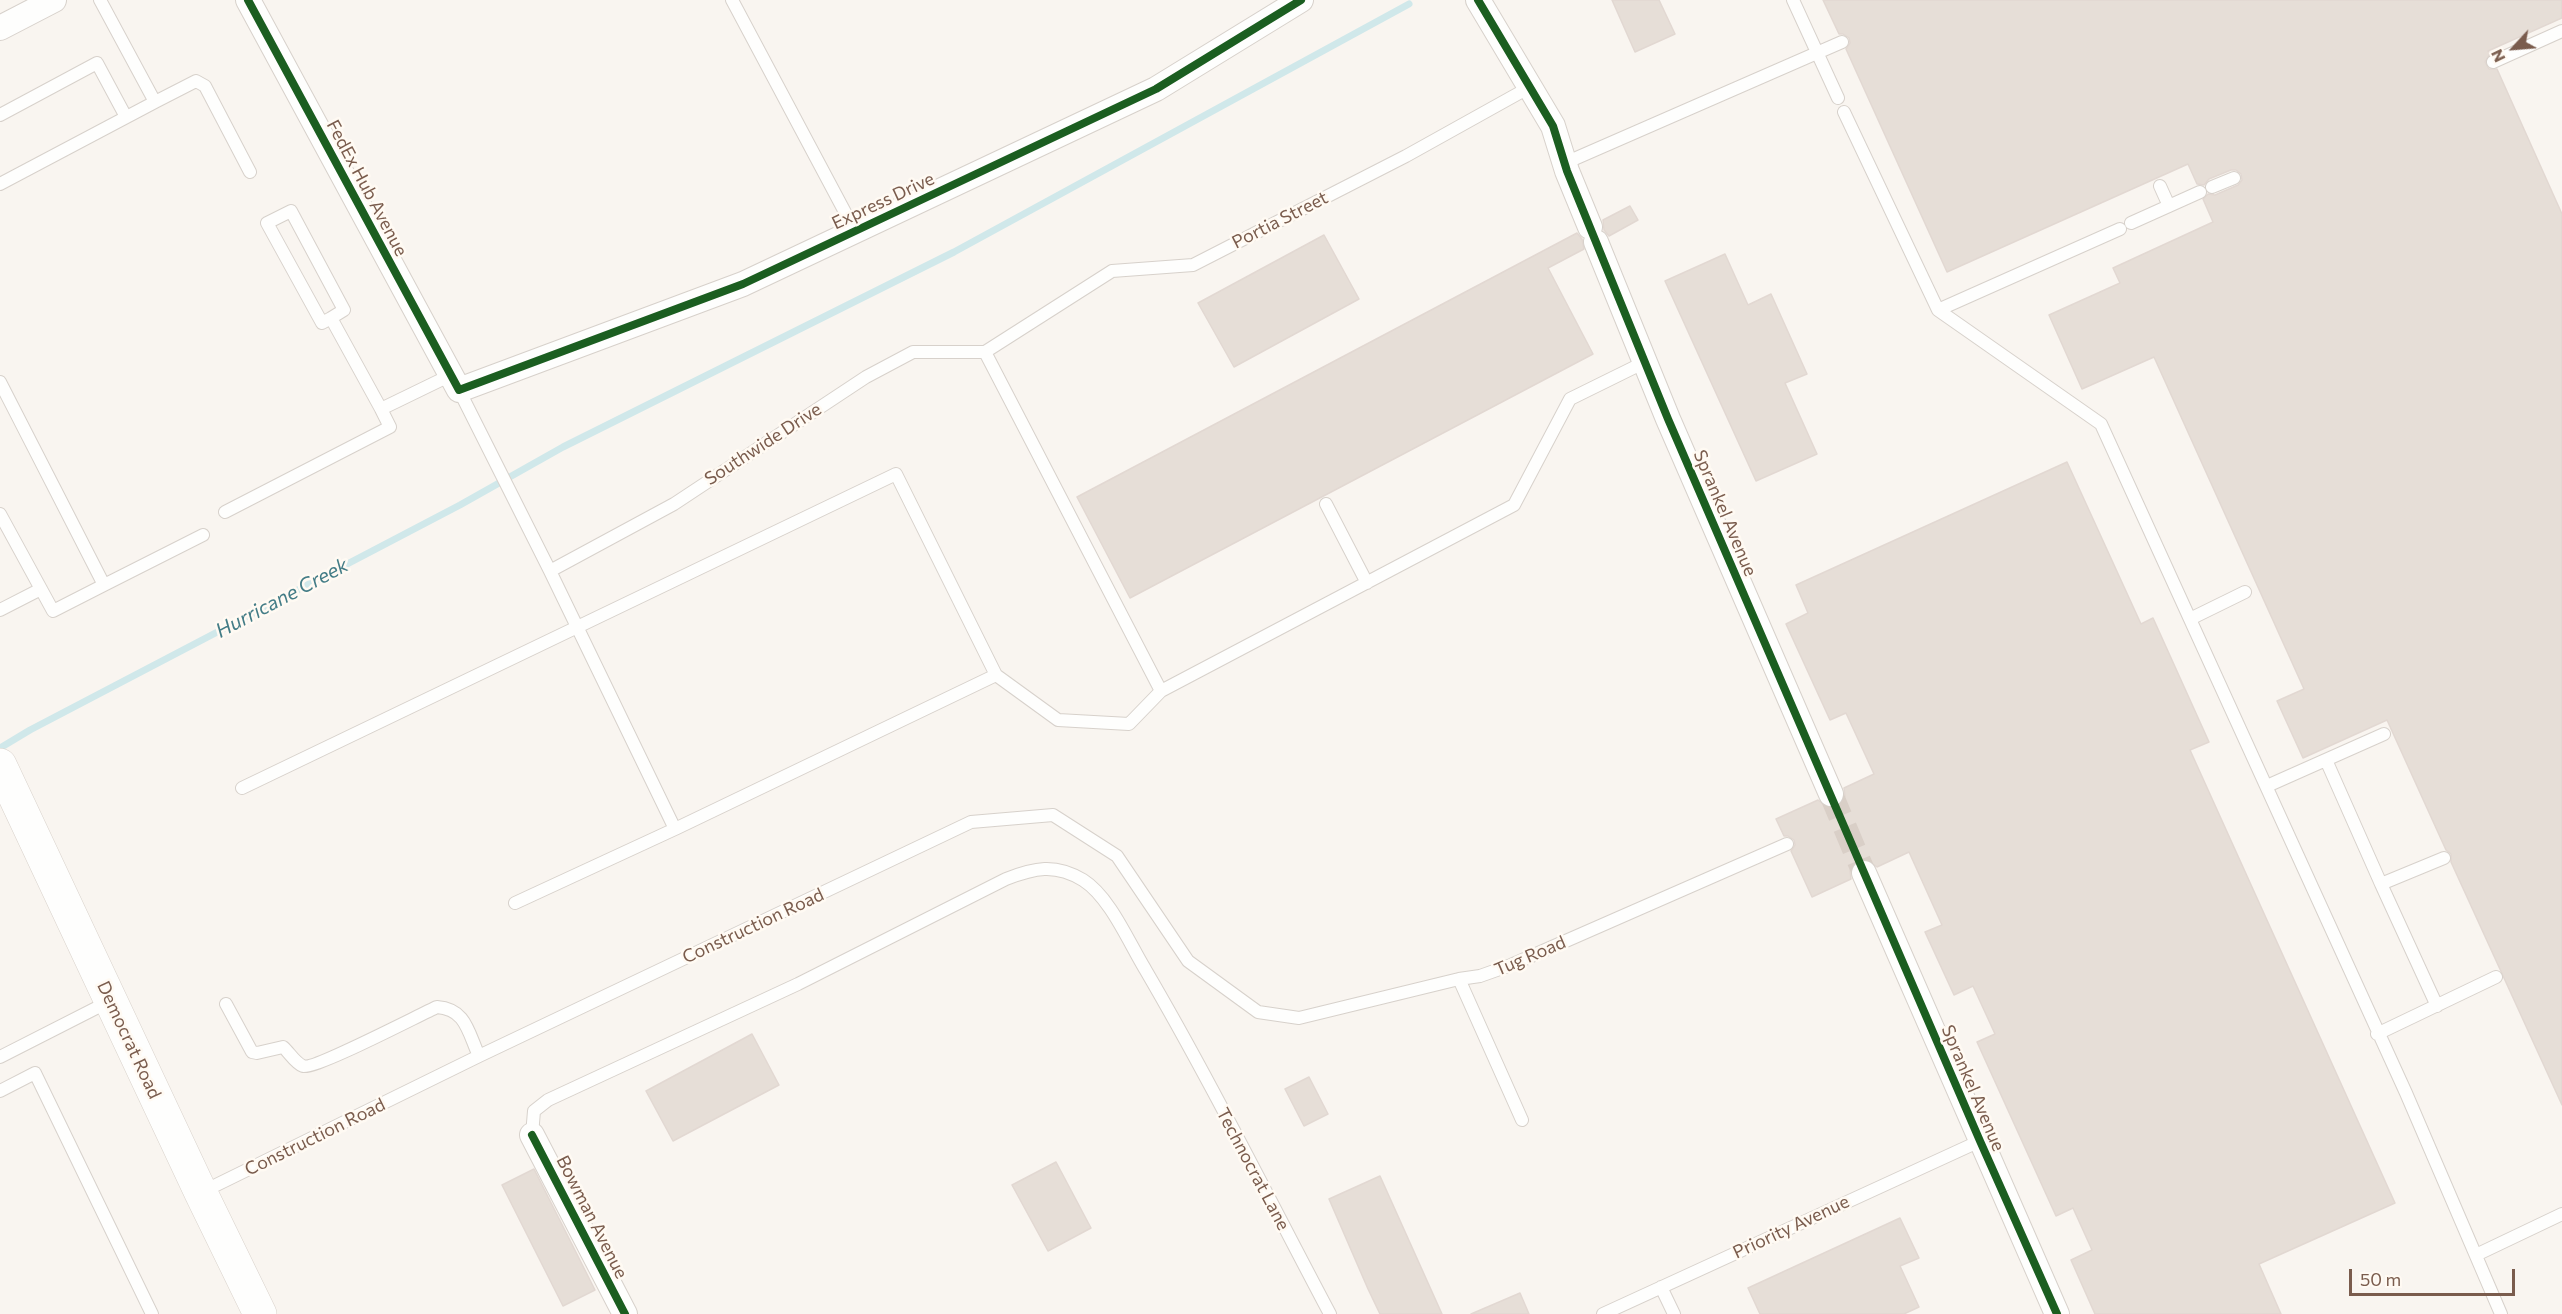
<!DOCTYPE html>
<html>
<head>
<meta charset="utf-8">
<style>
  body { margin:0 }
  #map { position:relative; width:2562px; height:1314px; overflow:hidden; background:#f9f5f0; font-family:Commissioner,sans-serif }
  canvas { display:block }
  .north { position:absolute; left:2484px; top:18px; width:60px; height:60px; -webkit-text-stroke:4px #fffaf3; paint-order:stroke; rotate:244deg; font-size:16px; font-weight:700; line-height:24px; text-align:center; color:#7a5c4d }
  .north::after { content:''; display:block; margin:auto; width:21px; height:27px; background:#7a5c4d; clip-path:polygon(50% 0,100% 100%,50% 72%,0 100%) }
  .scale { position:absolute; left:2349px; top:1269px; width:166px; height:27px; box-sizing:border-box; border:3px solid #7a5c4d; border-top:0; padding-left:8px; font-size:18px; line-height:21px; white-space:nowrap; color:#7a5c4d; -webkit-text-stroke:4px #fffaf3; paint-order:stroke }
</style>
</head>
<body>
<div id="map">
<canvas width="2562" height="1314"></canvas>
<div class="north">N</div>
<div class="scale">50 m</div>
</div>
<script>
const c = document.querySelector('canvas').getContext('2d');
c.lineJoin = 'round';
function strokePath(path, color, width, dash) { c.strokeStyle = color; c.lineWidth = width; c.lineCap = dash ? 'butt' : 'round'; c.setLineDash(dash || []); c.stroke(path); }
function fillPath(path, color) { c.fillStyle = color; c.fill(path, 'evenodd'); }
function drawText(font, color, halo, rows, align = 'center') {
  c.font = font + ' Commissioner,sans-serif'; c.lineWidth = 5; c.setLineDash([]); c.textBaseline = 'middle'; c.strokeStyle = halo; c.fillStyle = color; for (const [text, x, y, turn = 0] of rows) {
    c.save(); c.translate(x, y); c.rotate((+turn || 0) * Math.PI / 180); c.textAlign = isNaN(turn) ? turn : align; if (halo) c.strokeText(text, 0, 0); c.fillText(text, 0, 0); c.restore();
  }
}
strokePath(new Path2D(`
  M 0,748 L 30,730 L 460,505 L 563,447 L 954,252 L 1409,4`), '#d0e8ea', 7);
const building = new Path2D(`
  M 1612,0 L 1659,0 L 1675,34 L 1635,52 Z
  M 1823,0 L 2562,0 L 2562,18 L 2488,51 L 2490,54 L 2485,62 L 2489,69 L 2497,69 L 2562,214 L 2562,1105 L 2451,862 L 2451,854 L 2446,850 L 2387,720 L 2303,758 L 2277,701 L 2304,689 L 2154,357 L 2082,389 L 2049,315 L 2120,283 L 2113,268 L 2213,222 L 2203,199 L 2208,194 L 2215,195 L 2238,185 L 2242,180 L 2241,174 L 2236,170 L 2231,170 L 2209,179 L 2204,185 L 2197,184 L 2188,164 L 1947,272 L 1846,49 L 1850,43 L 1849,38 L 1843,34 L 1839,34 Z
  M 1630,206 L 1638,220 L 1609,236 L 1604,230 L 1603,220 Z
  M 1577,233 L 1582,239 L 1584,249 L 1548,268 L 1593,354 L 1130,598 L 1077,497 Z
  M 1324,235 L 1359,299 L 1234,367 L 1198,303 Z
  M 1725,254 L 1748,305 L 1771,294 L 1807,374 L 1785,383 L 1817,454 L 1756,481 L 1665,281 Z
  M 2067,462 L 2141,624 L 2153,618 L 2209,742 L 2190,750 L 2395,1203 L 2259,1264 L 2281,1314 L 2095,1314 L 2071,1260 L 2092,1250 L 2073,1208 L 2056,1216 L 1977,1042 L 1995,1034 L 1973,986 L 1954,995 L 1925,932 L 1942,925 L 1909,852 L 1877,867 L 1866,859 L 1858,860 L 1850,871 L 1851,879 L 1812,897 L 1791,851 L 1795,845 L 1794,840 L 1788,836 L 1784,836 L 1776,819 L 1818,800 L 1829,808 L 1837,807 L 1845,796 L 1844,788 L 1874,774 L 1846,713 L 1830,720 L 1786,624 L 1808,613 L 1796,585 Z
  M 752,1034 L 779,1085 L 673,1141 L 646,1091 Z
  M 1309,1077 L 1328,1114 L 1304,1126 L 1285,1089 Z
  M 1056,1162 L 1091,1228 L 1048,1251 L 1012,1185 Z
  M 534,1169 L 595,1290 L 563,1306 L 502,1185 Z
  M 1380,1176 L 1442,1314 L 1380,1314 L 1368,1289 L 1329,1199 Z
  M 1900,1218 L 1919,1258 L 1900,1266 L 1919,1307 L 1904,1314 L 1760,1314 L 1748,1288 Z
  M 1520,1293 L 1529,1314 L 1471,1314 Z`);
fillPath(building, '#e6ded7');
strokePath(building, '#e2d8d2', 1.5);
strokePath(new Path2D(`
  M 1831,794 L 1864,873`), '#d9cfc7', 24, [24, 12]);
const service = new Path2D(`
  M 100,0 L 155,102 L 196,81 L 205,86 L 250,172
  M 732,0 L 855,231
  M 1793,0 L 1838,98
  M 2493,62 L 2562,31
  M 1530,87 L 1406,156 L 1193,265 L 1112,271 L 985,352 L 1161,691 L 1514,505 L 1570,399 L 1645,362
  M 1844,112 L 1938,310 L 2101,424 L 2406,1093 L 2501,1314
  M 0,115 L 97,63 L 126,117
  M 1565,163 L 1842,42
  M 0,184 L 155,102
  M 2160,186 L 2169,206
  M 2212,187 L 2234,178
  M 2131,223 L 2200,192
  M 1938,310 L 2120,229
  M 331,318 L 322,323 L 267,223 L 291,211 L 344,310 L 331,318 L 381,409
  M 0,382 L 104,585 L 53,611 L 0,514
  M 459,390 L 550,571 L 675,829 L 515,903
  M 1326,504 L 1367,583
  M 225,512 L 390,427 L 381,409 L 451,375
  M 550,571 L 674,504 L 866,377 L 913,352 L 985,352
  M 104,585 L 203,535
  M 0,610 L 41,589
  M 2190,619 L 2245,592
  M 2326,760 L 2381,884 L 2444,858
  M 2267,786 L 2384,734
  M 242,788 L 896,474 L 996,675 L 1058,720 L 1129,724 L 1161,691
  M 675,829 L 996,675
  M 2381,884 L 2437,1006
  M 1459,979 L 1522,1120
  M 226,1004 L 252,1052 L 257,1053 L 283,1047 C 289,1052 295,1063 303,1066 C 314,1070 419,1015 437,1007 C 466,1009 468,1032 479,1056
  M 2377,1034 L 2496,977
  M 0,1057 L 110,1001
  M 0,1091 L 35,1073 L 152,1314
  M 532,1135 L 534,1111 L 548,1100 L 798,984 L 1006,879 C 1034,868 1055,863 1083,880 C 1110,897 1129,943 1145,969 C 1211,1082 1269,1199 1330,1314
  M 202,1192 L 479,1056 L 971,822 L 1053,815 L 1117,856 L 1188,961 L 1258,1012 L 1299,1018 L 1459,979 L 1480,976 L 1511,965 L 1787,844
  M 2476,1255 L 2562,1214
  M 1661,1287 L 1674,1314
  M 1603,1314 L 1980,1141`);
const minor = new Path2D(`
  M 248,0 L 459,390 L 743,284 L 1156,89 L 1301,0
  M 1478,0 L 1553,126 L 1567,171 L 1590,227
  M 0,28 L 54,0
  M 1596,242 L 1668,419 L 1831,794
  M 1864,873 L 2057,1314
  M 532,1135 L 625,1314`);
const secondary = new Path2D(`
  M 0,765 L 201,1193 L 260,1314`);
strokePath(service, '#d7d1cb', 14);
strokePath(minor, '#d7d1cb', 26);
strokePath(secondary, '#d9d2cb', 34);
strokePath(service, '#fefefd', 12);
strokePath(minor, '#fefefd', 24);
strokePath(secondary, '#fefefd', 33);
strokePath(new Path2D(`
  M 248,0 L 459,390 L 743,284 L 1156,89 L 1301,0
  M 1478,0 L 1553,126 L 1567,171 L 1668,419 L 1980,1141 L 2057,1314
  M 532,1135 L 625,1314`), '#1b5e20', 8);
drawText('18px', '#7a5c4d', '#fffaf3', [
  ["FedEx Hub Avenue",367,188,62],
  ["Express Drive",883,201,-25],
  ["Portia Street",1280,220,-27],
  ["Southwide Drive",763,444,-33],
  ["Sprankel Avenue",1725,513,67],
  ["Construction Road",753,926,-25],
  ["Tug Road",1530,956,-23],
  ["Democrat Road",129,1040,65],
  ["Sprankel Avenue",1973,1088,67],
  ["Construction Road",315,1137,-26],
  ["Technocrat Lane",1253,1169,62],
  ["Bowman Avenue",592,1217,63],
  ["Priority Avenue",1791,1227,-25]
]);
drawText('italic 20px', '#437c86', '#fffaf3', [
  ["Hurricane Creek",282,598,-28]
]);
</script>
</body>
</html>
